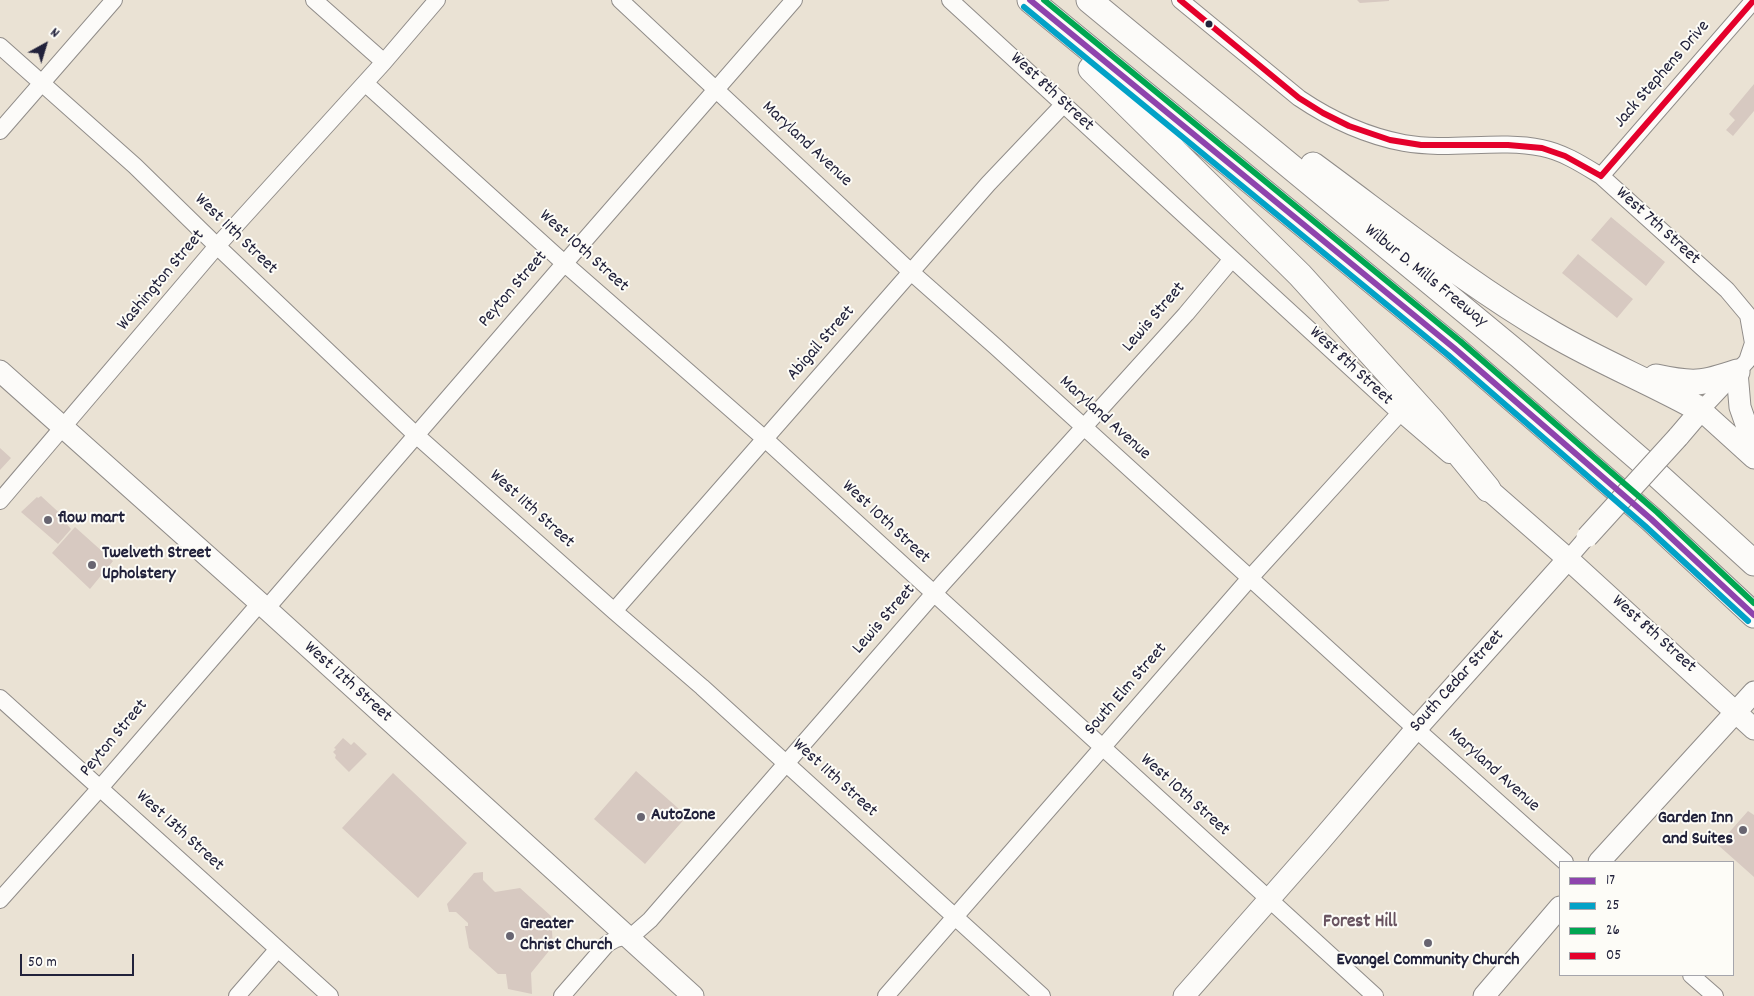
<!DOCTYPE html>
<html>
<head>
<meta charset="utf-8">
<style>
  body { margin:0 }
  #map { position:relative; width:1754px; height:996px; overflow:hidden; background:#eae2d4; font-family:Dekko,sans-serif }
  canvas { display:block }
  .legend { position:absolute; left:1559px; top:861px; width:175px; height:115px; box-sizing:border-box; background:#fdfcf7; border:1px solid #a5a5ac; margin:0; padding:6px 9px; list-style:none; font-size:15px; color:#22223b }
  .legend li { display:flex; align-items:center; gap:10px; height:25px }
  .legend b { width:25px; border:1px solid #a5a5ac }
  .north { position:absolute; left:20px; top:20px; width:50px; height:50px; -webkit-text-stroke:4px #fdfcf7; paint-order:stroke; rotate:39deg; font-size:14px; font-weight:700; line-height:20px; text-align:center; color:#22223b }
  .north::after { content:''; display:block; margin:auto; width:18px; height:22px; background:#22223b; clip-path:polygon(50% 0,100% 100%,50% 72%,0 100%) }
  .scale { position:absolute; left:20px; top:954px; width:114px; height:22px; box-sizing:border-box; border:2px solid #22223b; border-top:0; padding-left:6px; font-size:15px; line-height:18px; white-space:nowrap; color:#22223b; -webkit-text-stroke:4px #fdfcf7; paint-order:stroke }
</style>
</head>
<body>
<div id="map">
<canvas width="1754" height="996"></canvas>
<ul class="legend">
<li><b style="height:6px;background:#8e44ad"></b>17</li>
<li><b style="height:6px;background:#02a2c7"></b>25</li>
<li><b style="height:6px;background:#00a651"></b>26</li>
<li><b style="height:6px;background:#e4002b"></b>05</li>
</ul>
<div class="north">N</div>
<div class="scale">50 m</div>
</div>
<script>
const c = document.querySelector('canvas').getContext('2d');
c.lineJoin = 'round';
function fillPath(path, color) { c.fillStyle = color; c.fill(path, 'evenodd'); }
function strokePath(path, color, width, dash) { c.strokeStyle = color; c.lineWidth = width; c.lineCap = dash ? 'butt' : 'round'; c.setLineDash(dash || []); c.stroke(path); }
function drawText(font, color, halo, rows, align = 'center') {
  c.font = font + ' Dekko,sans-serif'; c.lineWidth = 4; c.setLineDash([]); c.textBaseline = 'middle'; c.strokeStyle = halo; c.fillStyle = color; for (const [text, x, y, turn = 0] of rows) {
    c.save(); c.translate(x, y); c.rotate((+turn || 0) * Math.PI / 180); c.textAlign = isNaN(turn) ? turn : align; if (halo) c.strokeText(text, 0, 0); c.fillText(text, 0, 0); c.restore();
  }
}
fillPath(new Path2D(`
  M 1357,0 L 1389,0 L 1389,1 L 1360,3 Z
  M 1754,84 L 1754,111 L 1733,136 L 1726,130 L 1735,120 L 1729,114 Z
  M 1611,217 L 1665,262 L 1646,286 L 1591,240 Z
  M 1578,254 L 1633,299 L 1617,318 L 1562,273 Z
  M 0,448 L 11,458 L 0,470 Z
  M 41,496 L 66,519 L 64,521 L 71,529 L 58,544 L 21,512 L 37,497 L 38,498 Z
  M 75,527 L 113,561 L 90,589 L 52,553 Z
  M 343,738 L 351,745 L 354,742 L 367,754 L 349,772 L 335,758 L 336,755 L 333,752 L 336,749 L 334,748 Z
  M 636,771 L 687,816 L 645,864 L 594,819 Z
  M 393,773 L 467,843 L 418,898 L 342,828 Z
  M 1748,811 L 1754,815 L 1754,877 L 1718,845 Z
  M 483,872 L 483,880 L 495,892 L 520,888 L 551,916 L 553,946 L 531,973 L 532,994 L 508,989 L 506,974 L 498,974 L 469,948 L 465,926 L 468,926 L 468,923 L 456,912 L 449,912 L 447,904 L 474,873 Z`), '#d7c9c1');
const minor = new Path2D(`
  M 314,0 L 384,62
  M 620,0 L 911,272 L 996,347 L 1416,729 L 1565,862
  M 950,0 L 1400,413 L 1449,455
  M 1180,0 L 1299,98 C 1330,119 1367,136 1404,143 C 1450,151 1498,139 1542,148 C 1563,152 1583,165 1601,176 L 1727,290 L 1748,315 L 1753,343 L 1747,361 L 1701,410
  M 0,46 L 135,166 L 217,246 L 416,435 L 614,611 L 702,687 L 1042,996
  M 365,83 L 564,263 L 765,439 L 1375,996
  M 0,131 L 114,0
  M 1601,176 L 1754,0
  M 0,501 L 217,246 L 384,62 L 437,0
  M 1568,559 L 1587,537
  M 266,609 L 557,272 L 794,0
  M 614,611 L 988,184 L 1063,105
  M 0,698 L 330,996
  M 0,900 L 100,788 L 260,603
  M 1691,975 L 1715,996
  M 237,996 L 277,950
  M 562,996 L 607,944 L 616,939 L 634,934 L 650,920 L 943,583 L 1186,314 L 1232,259
  M 886,996 L 1250,578 L 1400,413`);
const major = new Path2D(`
  M 0,371 L 260,603 L 693,996
  M 1737,372 L 1740,407 L 1754,447
  M 1678,437 L 1701,410 L 1754,458
  M 1488,489 L 1568,559 L 1754,729
  M 1599,862 L 1754,692
  M 1184,996 L 1316,846 L 1416,729 L 1568,559
  M 1484,996 L 1560,907`);
const highway = new Path2D(`
  M 1030,0 L 1454,348 L 1651,519 L 1754,615
  M 1089,0 L 1519,355 L 1653,471 L 1754,563
  M 1091,69 L 1300,275 L 1433,422 L 1488,489
  M 1313,165 C 1392,223 1469,285 1553,334 C 1601,362 1653,383 1701,410
  M 1656,377 C 1693,385 1702,384 1737,372`);
strokePath(minor, '#908c89', 18);
strokePath(major, '#908c89', 23);
strokePath(highway, '#908c89', 27);
strokePath(minor, '#fcfbf9', 16);
strokePath(major, '#fcfbf9', 21);
strokePath(highway, '#fcfbf9', 25);
const majorBridge = new Path2D(`
  M 1587,537 L 1678,437`);
strokePath(majorBridge, '#908c89', 23, []);
strokePath(majorBridge, '#fcfbf9', 21);
strokePath(new Path2D(`
  M 1030,0 L 1454,348 L 1651,519 L 1754,615`), '#8e44ad', 6);
strokePath(new Path2D(`
  M 1024,7 L 1448,355 L 1645,526 L 1748,621`), '#02a2c7', 6);
strokePath(new Path2D(`
  M 1044,0 L 1460,341 L 1657,512 L 1754,603`), '#00a651', 6);
strokePath(new Path2D(`
  M 1180,0 L 1299,98 L 1323,113 L 1349,126 L 1390,140 L 1421,145 L 1508,145 L 1542,148 L 1565,156 L 1601,176
  M 1601,176 L 1754,0`), '#e4002b', 6);
for (const [x, y, r, color] of [
  [1209,24,4.5,"#22223b"],
  [48,520,5,"#686571"],
  [92,565,5,"#686571"],
  [641,817,5,"#686571"],
  [1743,830,5,"#686571"],
  [510,936,5,"#686571"],
  [1428,943,5,"#686571"]
]) { const dot = new Path2D(); dot.arc(x, y, r, 0, 2 * Math.PI); c.fillStyle = color; c.fill(dot); strokePath(dot, '#fdfcf7', 2); }
drawText('18px', '#22223b', '#fdfcf7', [
  ["Jack Stephens Drive",1663,75,-49],
  ["West 8th Street",1051,93,43],
  ["Maryland Avenue",806,145,43],
  ["West 7th Street",1657,227,42],
  ["West 11th Street",235,235,44],
  ["West 10th Street",583,252,42],
  ["Wilbur D. Mills Freeway",1425,277,39],
  ["Washington Street",162,281,-50],
  ["Peyton Street",514,290,-49],
  ["Lewis Street",1155,318,-49],
  ["Abigail Street",822,344,-49],
  ["West 8th Street",1350,367,43],
  ["Maryland Avenue",1104,419,42],
  ["West 11th Street",531,510,42],
  ["West 10th Street",885,523,43],
  ["Lewis Street",885,620,-49],
  ["West 8th Street",1653,635,42],
  ["South Cedar Street",1458,682,-48],
  ["West 12th Street",347,683,42],
  ["South Elm Street",1127,690,-49],
  ["Peyton Street",115,739,-50],
  ["Maryland Avenue",1493,771,42],
  ["West 11th Street",834,779,42],
  ["West 10th Street",1184,796,42],
  ["West 13th Street",179,832,42]
]);
drawText('bold 18px', '#22223b', '#fdfcf7', [
  ["flow mart",58,520],
  ["Twelveth Street",102,555],
  ["Upholstery",102,576],
  ["AutoZone",651,817],
  ["Garden Inn",1733,820,"right"],
  ["and Suites",1733,841,"right"],
  ["Greater",520,926],
  ["Christ Church",520,947],
  ["Evangel Community Church",1428,962,"center"]
], 'left');
drawText('bold 19px', '#695460', '#fdfcf7', [
  ["Forest Hill",1360,923]
]);
</script>
</body>
</html>
